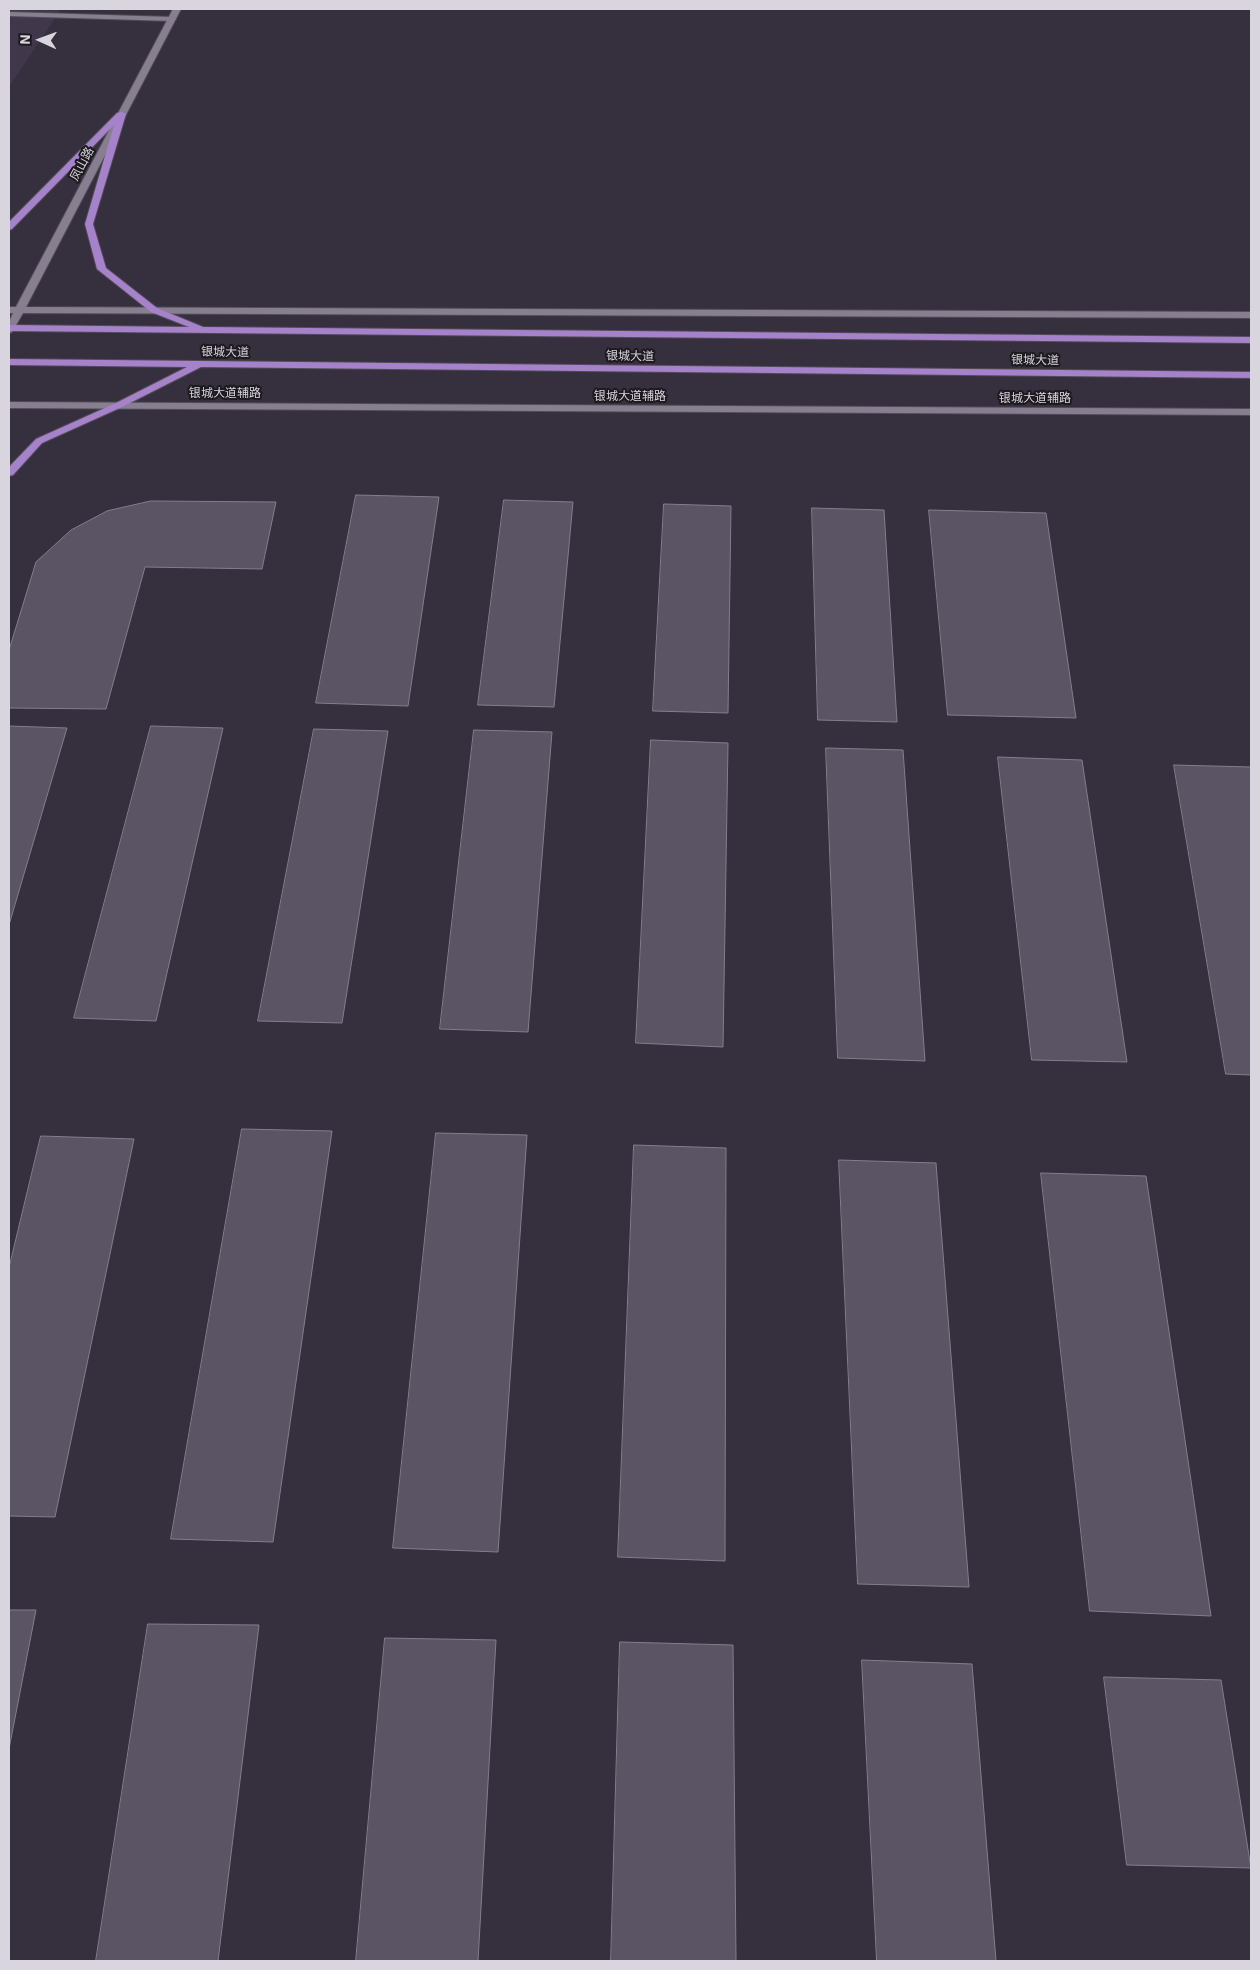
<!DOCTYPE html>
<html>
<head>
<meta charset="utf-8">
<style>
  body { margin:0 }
  #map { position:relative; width:1260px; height:1970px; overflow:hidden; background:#362f3d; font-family:"Exo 2",sans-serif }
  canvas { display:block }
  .frame { position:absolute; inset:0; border:10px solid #d9d5de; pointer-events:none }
  .north { position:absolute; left:15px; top:15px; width:50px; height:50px; -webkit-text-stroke:4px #1c191f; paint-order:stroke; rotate:272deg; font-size:14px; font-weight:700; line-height:20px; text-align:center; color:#d9d5de }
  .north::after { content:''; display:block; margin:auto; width:18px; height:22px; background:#d9d5de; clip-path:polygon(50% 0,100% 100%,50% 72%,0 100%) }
</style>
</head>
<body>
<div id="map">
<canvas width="1260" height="1970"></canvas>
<div class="frame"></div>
<div class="north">N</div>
</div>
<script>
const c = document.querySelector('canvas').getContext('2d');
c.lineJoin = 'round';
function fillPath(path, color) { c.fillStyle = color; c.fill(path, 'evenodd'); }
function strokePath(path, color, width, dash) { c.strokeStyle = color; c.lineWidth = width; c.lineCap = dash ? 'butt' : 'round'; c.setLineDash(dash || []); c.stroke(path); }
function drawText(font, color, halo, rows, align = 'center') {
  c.font = font + ' "Exo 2","Noto Sans SC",sans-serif'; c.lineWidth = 4; c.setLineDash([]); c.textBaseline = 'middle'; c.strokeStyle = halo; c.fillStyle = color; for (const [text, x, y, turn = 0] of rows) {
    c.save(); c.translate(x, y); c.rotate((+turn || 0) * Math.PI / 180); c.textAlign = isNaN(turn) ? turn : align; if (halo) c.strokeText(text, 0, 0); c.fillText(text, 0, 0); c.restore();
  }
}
fillPath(new Path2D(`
  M 9,9 L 61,9 L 9,87 Z`), '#40374b');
const building = new Path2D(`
  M 356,495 L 439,497 L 408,706 L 316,703 Z
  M 504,500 L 573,502 L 554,707 L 478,705 Z
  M 151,501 L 276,502 L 262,569 L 145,567 L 106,709 L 9,708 L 9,650 L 36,562 L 71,530 L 107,511 Z
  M 664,504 L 731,506 L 728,713 L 653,711 Z
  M 812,508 L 884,510 L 897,722 L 818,720 Z
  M 929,510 L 1046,513 L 1076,718 L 948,715 Z
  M 9,726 L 67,728 L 9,925 Z
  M 151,726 L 223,728 L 156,1021 L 74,1018 Z
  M 314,729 L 388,731 L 342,1023 L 258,1021 Z
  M 474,730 L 552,732 L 528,1032 L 440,1029 Z
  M 651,740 L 728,743 L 723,1047 L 636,1043 Z
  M 826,748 L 903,750 L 925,1061 L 838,1058 Z
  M 998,757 L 1082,760 L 1127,1062 L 1032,1060 Z
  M 1174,765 L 1251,767 L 1251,1075 L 1226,1074 Z
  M 242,1129 L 332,1131 L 273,1542 L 171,1539 Z
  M 436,1133 L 527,1135 L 498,1552 L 393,1548 Z
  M 41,1136 L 134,1139 L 55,1517 L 9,1516 L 9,1268 Z
  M 634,1145 L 726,1148 L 725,1561 L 618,1557 Z
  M 839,1160 L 936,1163 L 969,1587 L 858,1584 Z
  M 1041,1173 L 1146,1176 L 1211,1616 L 1090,1611 Z
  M 9,1610 L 36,1610 L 9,1749 Z
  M 148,1624 L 259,1625 L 218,1961 L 96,1961 Z
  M 385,1638 L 496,1640 L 478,1961 L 356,1961 Z
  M 620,1642 L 733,1645 L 736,1961 L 611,1961 Z
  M 862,1660 L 972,1664 L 996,1961 L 877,1961 Z
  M 1104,1677 L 1221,1680 L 1251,1868 L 1127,1865 Z`);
fillPath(building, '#5b5464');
strokePath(building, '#857d8e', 1);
const service = new Path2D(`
  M 9,12 L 172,17 L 176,19 L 172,21 L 9,16 Z`);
const tertiary = new Path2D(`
  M 173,9 L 181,9 L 26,307 L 1251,312 L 1251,318 L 23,313 L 12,332 L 9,333 L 9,322 L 13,313 L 9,313 L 9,307 L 16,307 Z
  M 9,402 L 1251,409 L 1251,415 L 9,408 Z`);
const primary = new Path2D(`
  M 122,112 L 126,114 L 93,224 L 106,268 L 157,308 L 203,327 L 1251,337 L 1251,343 L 9,331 L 9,325 L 189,327 L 151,312 L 97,269 L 85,224 L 114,125 L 12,229 L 9,230 L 9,222 L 117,113 Z
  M 9,359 L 1251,372 L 1251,378 L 201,367 L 122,407 L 42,443 L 13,475 L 9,476 L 9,467 L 36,439 L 116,403 L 187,367 L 9,365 Z`);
strokePath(service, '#524c58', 2);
strokePath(tertiary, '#524c58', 2);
strokePath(primary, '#524c58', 2);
fillPath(service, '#877f90');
fillPath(tertiary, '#877f90');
fillPath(primary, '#a582ca');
drawText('12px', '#d9d5de', '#1c191f', [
  ["凤山路",82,164,-62],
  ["银城大道",225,352,1],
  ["银城大道",630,356,1],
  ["银城大道",1035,360,1],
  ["银城大道辅路",225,393],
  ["银城大道辅路",630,396],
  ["银城大道辅路",1035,398]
]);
</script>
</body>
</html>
